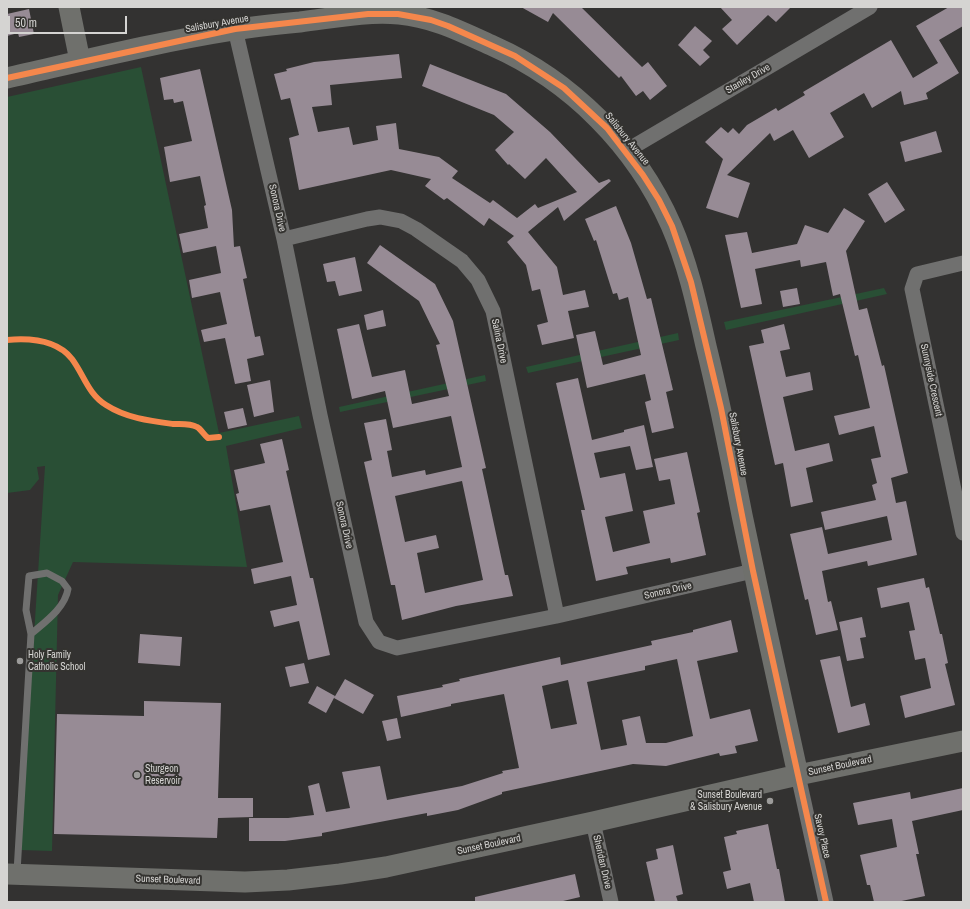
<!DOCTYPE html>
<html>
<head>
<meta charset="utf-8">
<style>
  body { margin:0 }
  #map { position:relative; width:970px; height:909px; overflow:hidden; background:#333231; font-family:"Archivo Narrow",sans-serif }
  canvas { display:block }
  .frame { position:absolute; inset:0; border:8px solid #d5d4d2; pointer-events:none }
  .scale { position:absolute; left:8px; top:16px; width:119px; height:18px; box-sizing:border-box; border:2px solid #d5d4d2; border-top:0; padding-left:5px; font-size:12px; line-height:14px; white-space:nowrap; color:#d5d4d2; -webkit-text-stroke:3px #343330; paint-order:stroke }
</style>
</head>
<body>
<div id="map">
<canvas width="970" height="909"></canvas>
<div class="frame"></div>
<div class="scale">50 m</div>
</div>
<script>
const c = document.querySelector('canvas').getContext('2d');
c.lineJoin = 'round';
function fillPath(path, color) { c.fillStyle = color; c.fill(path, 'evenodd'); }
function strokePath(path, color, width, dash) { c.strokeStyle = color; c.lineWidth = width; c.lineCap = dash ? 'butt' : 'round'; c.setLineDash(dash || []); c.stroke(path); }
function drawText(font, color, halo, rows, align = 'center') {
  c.font = font + ' "Archivo Narrow",sans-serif'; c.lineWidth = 4; c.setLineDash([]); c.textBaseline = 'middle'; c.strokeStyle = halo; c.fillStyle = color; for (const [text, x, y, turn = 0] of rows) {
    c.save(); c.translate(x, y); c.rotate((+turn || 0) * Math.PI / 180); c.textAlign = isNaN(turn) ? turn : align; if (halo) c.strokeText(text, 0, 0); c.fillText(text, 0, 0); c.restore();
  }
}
fillPath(new Path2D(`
  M 141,67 L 219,433 L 299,416 L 302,428 L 226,446 L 247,567 L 73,562 L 58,595 L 52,851 L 20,850 L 45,466 L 37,467 L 39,479 L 30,490 L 7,493 L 7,97 Z
  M 884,288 L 887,294 L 726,330 L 724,322 Z
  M 678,333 L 679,340 L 528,373 L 526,367 Z
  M 485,375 L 486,381 L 340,412 L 339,407 Z`), '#294f35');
fillPath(new Path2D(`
  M 521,7 L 581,7 L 642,67 L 648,62 L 667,86 L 650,100 L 643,91 L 636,96 L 621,76 L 619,78 L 553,13 L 548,22 Z
  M 720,7 L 791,7 L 776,22 L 768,15 L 737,45 L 722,29 L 732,20 Z
  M 949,7 L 963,7 L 963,26 L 939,40 L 959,73 L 926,93 L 928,99 L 904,105 L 901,91 L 872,108 L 864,93 L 830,113 L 844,137 L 809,158 L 793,130 L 774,141 L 770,133 L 727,175 L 750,183 L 738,218 L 706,208 L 723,159 L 705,142 L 721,127 L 728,133 L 733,128 L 739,134 L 747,125 L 776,108 L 778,111 L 805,95 L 803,92 L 891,40 L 913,78 L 938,63 L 916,26 Z
  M 29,9 L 34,34 L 19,37 L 18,33 L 7,36 L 7,14 Z
  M 695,26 L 712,41 L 703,50 L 710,57 L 700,66 L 678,45 Z
  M 399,54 L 402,78 L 330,85 L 332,105 L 312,107 L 318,132 L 349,127 L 353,145 L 378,140 L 376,126 L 396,123 L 399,149 L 439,157 L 458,171 L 452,178 L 490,203 L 493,200 L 517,218 L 535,204 L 538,208 L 577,192 L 546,158 L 525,179 L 509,164 L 508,165 L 495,150 L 514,132 L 494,115 L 422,86 L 430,64 L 506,94 L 550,132 L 599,183 L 609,179 L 611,181 L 564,221 L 558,207 L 528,232 L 557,267 L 563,295 L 585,290 L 589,307 L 568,311 L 574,338 L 542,345 L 537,325 L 548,322 L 540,289 L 532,291 L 526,265 L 507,242 L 514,236 L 489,218 L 484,226 L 447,198 L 444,200 L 425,186 L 431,179 L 391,170 L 299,190 L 289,138 L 299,135 L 290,98 L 281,100 L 274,74 L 287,71 L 286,69 L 314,62 Z
  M 200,69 L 232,210 L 234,247 L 240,246 L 247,278 L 243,279 L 255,337 L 260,336 L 264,355 L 247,359 L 251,381 L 235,384 L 225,338 L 204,342 L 201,330 L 227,324 L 220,292 L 192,298 L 189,280 L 221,273 L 216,246 L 183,253 L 179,234 L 208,228 L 204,206 L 206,205 L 200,176 L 170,182 L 164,147 L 192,141 L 183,101 L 174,103 L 173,99 L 164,100 L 160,78 Z
  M 936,131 L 942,152 L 905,162 L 900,142 Z
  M 887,182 L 905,210 L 885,223 L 868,194 Z
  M 616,206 L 631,243 L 647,299 L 651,298 L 673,390 L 666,392 L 674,428 L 652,433 L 645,402 L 651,400 L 645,374 L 587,388 L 576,335 L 595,331 L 603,365 L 641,355 L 628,297 L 619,300 L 617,293 L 613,294 L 596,240 L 594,241 L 585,219 Z
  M 844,208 L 865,221 L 846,251 L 859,310 L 867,308 L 882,366 L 884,365 L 908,473 L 891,478 L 896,503 L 906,501 L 917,555 L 868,566 L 867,561 L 822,571 L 828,602 L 831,601 L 838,630 L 816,635 L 808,599 L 805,600 L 790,534 L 822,527 L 828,554 L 892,540 L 887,516 L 825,530 L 821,512 L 876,500 L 872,485 L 877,483 L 871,459 L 881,457 L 874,426 L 839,435 L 834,416 L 870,408 L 858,355 L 855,356 L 840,294 L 833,296 L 826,262 L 801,267 L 800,260 L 755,269 L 762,304 L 741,308 L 725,235 L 747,232 L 752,253 L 797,244 L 805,225 L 828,233 Z
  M 380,245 L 435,284 L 453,321 L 486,468 L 482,469 L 495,529 L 505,575 L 508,575 L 513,596 L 456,606 L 402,620 L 395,585 L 391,585 L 364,462 L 372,460 L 364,423 L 386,419 L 392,450 L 387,451 L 392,477 L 425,470 L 426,475 L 462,467 L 451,416 L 393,428 L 385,391 L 352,399 L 337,329 L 359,324 L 372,377 L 405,370 L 412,404 L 449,396 L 436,345 L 440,344 L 419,301 L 367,263 ZM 462,481 L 483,580 L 425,593 L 417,553 L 439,548 L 436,535 L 405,542 L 395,496 Z
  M 355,257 L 362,291 L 339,296 L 335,281 L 327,282 L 323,264 Z
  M 797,288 L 800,304 L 783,307 L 780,291 Z
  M 383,310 L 386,326 L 367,330 L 364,315 Z
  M 784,324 L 790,349 L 780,351 L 786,377 L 810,372 L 813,390 L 783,397 L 795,451 L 829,443 L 833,461 L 806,468 L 813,502 L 791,507 L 783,463 L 775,465 L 749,346 L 764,343 L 761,330 Z
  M 578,378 L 592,440 L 624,432 L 624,430 L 644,425 L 653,467 L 636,470 L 630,446 L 594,453 L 600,478 L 625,473 L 633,511 L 605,517 L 613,552 L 650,543 L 643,511 L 675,504 L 670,479 L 659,481 L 654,459 L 687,452 L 700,512 L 697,513 L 706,555 L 671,563 L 670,558 L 626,567 L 628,574 L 596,581 L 581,510 L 585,510 L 556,383 Z
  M 270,380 L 274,412 L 254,417 L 247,385 Z
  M 243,408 L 247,425 L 228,429 L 224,412 Z
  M 282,439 L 289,470 L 286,471 L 310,578 L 313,578 L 330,655 L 308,660 L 299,621 L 274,627 L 270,611 L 297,605 L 291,576 L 254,584 L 251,569 L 283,562 L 270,505 L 240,511 L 236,494 L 239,493 L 234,470 L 265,463 L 260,444 Z
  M 924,578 L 926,588 L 929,587 L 940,634 L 942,634 L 948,663 L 945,664 L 955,705 L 905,718 L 900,696 L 931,688 L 925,658 L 915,660 L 909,631 L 915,630 L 909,602 L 881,608 L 877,588 Z
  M 862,617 L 866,637 L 860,638 L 864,658 L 847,661 L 839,622 Z
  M 731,620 L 738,652 L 697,661 L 710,719 L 750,709 L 758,741 L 735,746 L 737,753 L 720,756 L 719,753 L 666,766 L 633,764 L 502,792 L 502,794 L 458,810 L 427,816 L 427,813 L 322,833 L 322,836 L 285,841 L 249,841 L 249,818 L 288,818 L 314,815 L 308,786 L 319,783 L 326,812 L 350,808 L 342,772 L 380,766 L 387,800 L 462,786 L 503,773 L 502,771 L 519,768 L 504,694 L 451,704 L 451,706 L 401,717 L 397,696 L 443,687 L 442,685 L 460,681 L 459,679 L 560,657 L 561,665 L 652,645 L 651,641 L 693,632 L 693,630 ZM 677,659 L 693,736 L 666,743 L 646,743 L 640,716 L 622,720 L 627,745 L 601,750 L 587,682 L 645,670 L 645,666 ZM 568,680 L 577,724 L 551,729 L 542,686 Z
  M 140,634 L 182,637 L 180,666 L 138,663 Z
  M 840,656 L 851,707 L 865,703 L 870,725 L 838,733 L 820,660 Z
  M 304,663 L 309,683 L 290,687 L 285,667 Z
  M 345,679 L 374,695 L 363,714 L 334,698 Z
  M 317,686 L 335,696 L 326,713 L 308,703 Z
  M 144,701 L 221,703 L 218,798 L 253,798 L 253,817 L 218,818 L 217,838 L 54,834 L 57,714 L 144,716 Z
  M 397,718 L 401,738 L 387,741 L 382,721 Z
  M 963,788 L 963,810 L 912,821 L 919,854 L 916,854 L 925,896 L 897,902 L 874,902 L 870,885 L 867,885 L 860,855 L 897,847 L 892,819 L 858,825 L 853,803 L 910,792 L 911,799 Z
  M 768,824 L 777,869 L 779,869 L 785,902 L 754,902 L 750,883 L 727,889 L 723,872 L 731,870 L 724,837 L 737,834 L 736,831 Z
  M 673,845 L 683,894 L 676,896 L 678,902 L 655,902 L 646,862 L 658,859 L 656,849 Z
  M 575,874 L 580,897 L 559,902 L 475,902 L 475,897 Z`), '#978b95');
strokePath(new Path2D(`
  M 17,872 L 31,634 L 26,610 L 29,576 L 47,573 L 62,581 L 68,589 C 65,608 45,622 31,634`), '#70706f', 7);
strokePath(new Path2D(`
  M 235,29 L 284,239 L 320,415 L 366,622 L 379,642 L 397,648 L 557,616 L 753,571
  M 626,151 L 870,7
  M 284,239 L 367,219 L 380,217 L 401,221 L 416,229 L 462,261 L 478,280 L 493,311 L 557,616
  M 963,263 L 917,274 L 912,289 L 963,533
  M 798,775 L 826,902
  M 593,822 L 611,902`), '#70706f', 15);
strokePath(new Path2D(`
  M 69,7 L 80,61
  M 7,78 C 82,61 158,42 234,30 C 256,26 278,24 300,22 C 333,18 366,11 399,14 C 433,17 462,32 493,46 C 572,81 636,146 671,225 C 688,264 697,306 706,346 C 720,402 731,459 742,515 C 760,602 779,688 798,775
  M 7,874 L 245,882 L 288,880 L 340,874 L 386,867 L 593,822 L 798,775 L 963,741`), '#6f706c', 21);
strokePath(new Path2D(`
  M 7,78 L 235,29 L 368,14 L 398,14 L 431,20 L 448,26 L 515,56 L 564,88 L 607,128 L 643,175 L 659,200 L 672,226 L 691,282 L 721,408 L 753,571 L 826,902
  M 7,340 C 29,338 57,340 72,359 C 84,375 88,394 106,405 C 126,418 150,421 173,424 C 181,424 190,423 197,427 C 201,429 204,435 208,438 L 219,437`), '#f5874c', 6);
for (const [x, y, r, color] of [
  [20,661,4,"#9c9b9a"],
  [137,775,4,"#9c9b9a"],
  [770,801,4,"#9c9b9a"]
]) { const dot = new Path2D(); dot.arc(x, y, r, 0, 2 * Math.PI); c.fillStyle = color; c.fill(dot); strokePath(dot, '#343330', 1.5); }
drawText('10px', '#d5d4d2', '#343330', [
  ["Salisbury Avenue",217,24,-10],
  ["Stanley Drive",748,79,-30],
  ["Salisbury Avenue",627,139,51],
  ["Sonora Drive",277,208,77],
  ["Salina Drive",499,341,78],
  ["Sunnyside Crescent",931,380,78],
  ["Salisbury Avenue",738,444,79],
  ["Sonora Drive",344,525,77],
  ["Sonora Drive",668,591,-13],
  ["Sunset Boulevard",840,766,-12],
  ["Savoy Place",822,836,77],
  ["Sunset Boulevard",489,845,-12],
  ["Sheridan Drive",602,862,77],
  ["Sunset Boulevard",168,880,2]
]);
drawText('10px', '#d5d4d2', '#343330', [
  ["Holy Family",28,655],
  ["Catholic School",28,667],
  ["Sturgeon",145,769],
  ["Reservoir",145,781],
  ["Sunset Boulevard",762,795,"right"],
  ["& Salisbury Avenue",762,807,"right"]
], 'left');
</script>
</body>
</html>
